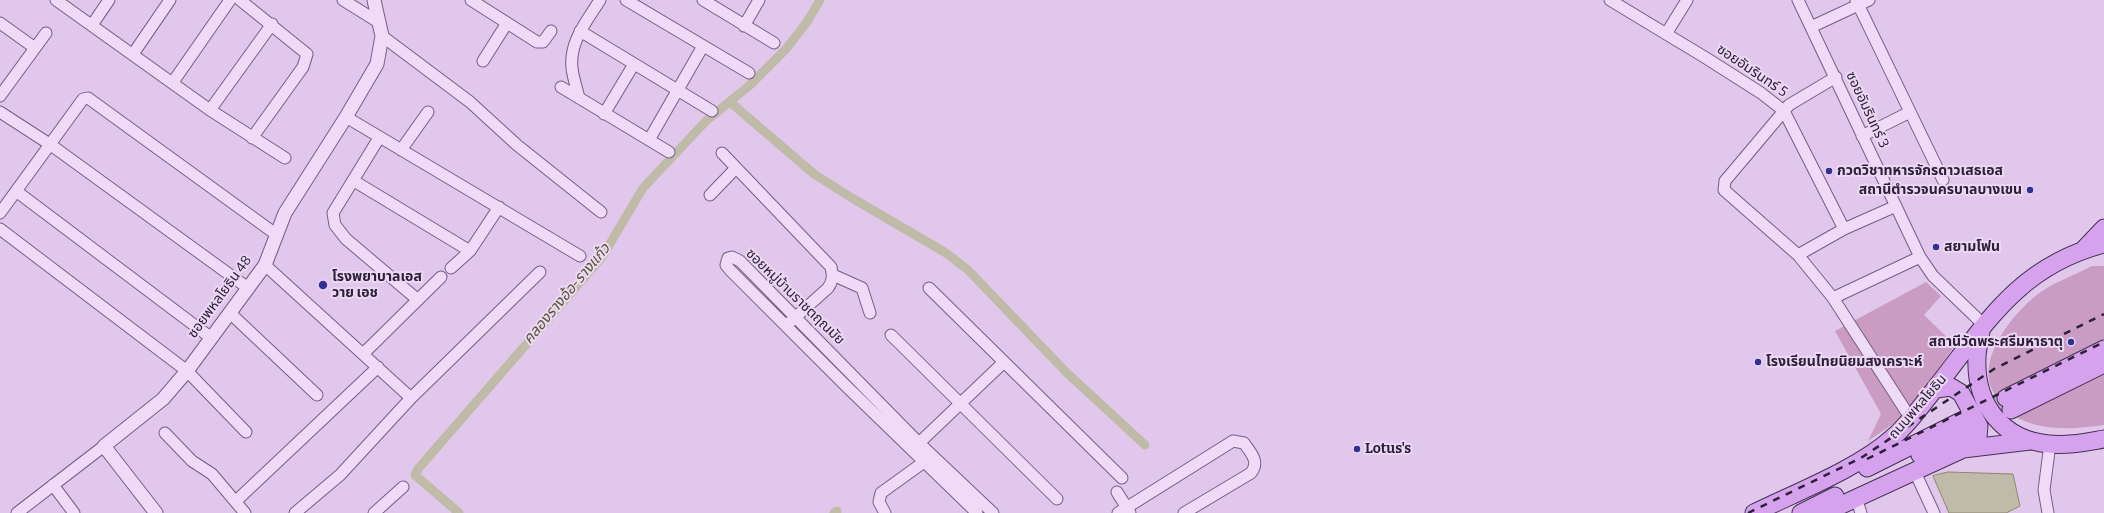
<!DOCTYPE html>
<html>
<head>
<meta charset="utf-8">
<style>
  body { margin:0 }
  canvas { display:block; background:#e2c7ec }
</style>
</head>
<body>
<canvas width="2104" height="513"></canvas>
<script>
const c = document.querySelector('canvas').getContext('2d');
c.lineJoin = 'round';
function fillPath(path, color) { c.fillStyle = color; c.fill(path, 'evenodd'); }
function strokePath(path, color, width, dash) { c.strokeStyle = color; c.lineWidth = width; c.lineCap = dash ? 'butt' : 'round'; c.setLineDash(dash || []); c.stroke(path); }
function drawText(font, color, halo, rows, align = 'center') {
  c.font = font + ' Bitter,"Noto Sans Thai",serif'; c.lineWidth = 4; c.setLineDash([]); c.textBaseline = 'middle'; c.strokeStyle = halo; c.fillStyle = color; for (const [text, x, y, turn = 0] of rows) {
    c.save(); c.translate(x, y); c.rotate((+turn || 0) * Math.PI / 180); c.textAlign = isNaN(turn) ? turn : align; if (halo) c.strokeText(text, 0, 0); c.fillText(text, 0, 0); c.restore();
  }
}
fillPath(new Path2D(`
  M 2092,266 L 2104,266 L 2104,346 L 1997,397 C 1971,365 2012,314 2038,294 C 2054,282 2075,275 2092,266 Z
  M 1926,282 L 1941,296 L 1924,315 L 1955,345 L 1909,413 L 1868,441 L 1881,414 L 1835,331 Z
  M 2104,370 L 2104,425 C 2073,429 2042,432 2014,416 Z`), '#ca9cc4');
const water = new Path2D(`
  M 1948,472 L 2013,474 L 2020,506 L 2006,513 L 1949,513 L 1933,476 Z`);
fillPath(water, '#c0baa8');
strokePath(water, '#8f876f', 1);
strokePath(new Path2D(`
  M 730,102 L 814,174 L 852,198 L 946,253 L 968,270 L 1067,373 L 1145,445
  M 459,513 L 415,475 L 418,469 L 602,257 L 643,188 L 706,121 L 750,85 L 786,49 L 807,22 L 820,0
  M 834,513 L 837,511`), '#c0baa8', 9);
strokePath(new Path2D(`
  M 1963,420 L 2006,398`), '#bea6c8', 17, [17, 8]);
const minor = new Path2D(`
  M 56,0 L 210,110 L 285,158
  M 240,0 L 307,54 L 303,67 L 252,138
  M 343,0 L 380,23
  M 471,0 L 537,42 L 543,42 L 551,31
  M 626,0 L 749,73
  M 703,0 L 774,43
  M 1610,0 L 1706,58 L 1761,93 L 1784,111 L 1844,229
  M 1798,0 L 1920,257 L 1933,276 L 1984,325
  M 1856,0 L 1943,180
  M 0,23 L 35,48
  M 92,25 L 109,0
  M 744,26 L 759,0
  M 1811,27 L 1869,0
  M 580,31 L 712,111
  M 1666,34 L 1687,0
  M 382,36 L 470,102 L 517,145 L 601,212
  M 133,54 L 170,0
  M 483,61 L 507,23
  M 1836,77 L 1789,105 L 1725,181 L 1724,190 L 1798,255 L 1833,298 L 1911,419
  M 173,82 L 230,0
  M 561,87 L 669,152
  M 0,96 L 46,33
  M 579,98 C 577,89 573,78 572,68 C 569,42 587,21 600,0
  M 210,110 L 272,24
  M 0,112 L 51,145 L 248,288
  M 604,114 L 634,64
  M 346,117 L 580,256
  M 1862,136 L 1910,112
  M 379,138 L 333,213 L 335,225 L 346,239 L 418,300
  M 649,140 L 703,46
  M 401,150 L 428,112
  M 722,153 L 831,267 C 833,276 833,281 828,288 L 789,323
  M 354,181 L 470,251
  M 16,191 L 210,337
  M 710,195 L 736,168
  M 0,213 L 83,99 L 88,98 L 277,235
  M 0,229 L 187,371 L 246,432
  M 1798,255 L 1844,229 L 1896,206
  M 265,265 L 411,398
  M 451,268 L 470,251 L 499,207
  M 833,275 L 862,288 L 870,313
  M 929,288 L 1122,478
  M 1833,298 L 1920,257
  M 230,313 L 317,395
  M 891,335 L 1057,499
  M 363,354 L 441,277
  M 165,433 L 192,461 L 212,474 L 245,513
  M 919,443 L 1004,362
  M 1914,470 L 1934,513
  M 53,485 L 74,513
  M 1117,492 L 1130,513
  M 1856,498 L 1861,513
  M 236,501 L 378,367
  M 17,513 L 104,446
  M 295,513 L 340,475 L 411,398 L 540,272
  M 374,513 L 403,487
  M 885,513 L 879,502 L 881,493 L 924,462
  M 977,513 L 846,386 L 730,270 L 726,265 L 728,258 L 732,257 L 740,261 L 919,443 L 993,513
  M 1118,513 L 1233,441 L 1244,443 C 1251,453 1260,462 1251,473 L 1184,513
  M 2048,513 L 2044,490 L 2050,444`);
const tertiary = new Path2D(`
  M 156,513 L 104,446 L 163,399 L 187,371 L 265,265 L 285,213 L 346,117 L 377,64 L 382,36 L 374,0`);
const primary = new Path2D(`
  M 2084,249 L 2104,228
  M 1981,331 C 1980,340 1977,349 1977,358 C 1975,405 2003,440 2049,444 C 2068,446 2086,442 2104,439
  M 1936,389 L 1951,387 L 1961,393 L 1979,426 L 1978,437 L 1970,444
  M 2006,398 L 2104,349
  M 2011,410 L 2104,364
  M 1920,455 L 1969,432
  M 1867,468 L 1963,420
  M 1754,513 C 1797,492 1857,469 1892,438 C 1907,426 1918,410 1930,395 C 1983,329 2015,267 2104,244
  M 1801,513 L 1835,496
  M 1824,513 L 1963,449 L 2030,441`);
strokePath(minor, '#745d87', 13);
strokePath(tertiary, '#745d87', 15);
strokePath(primary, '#433155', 19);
strokePath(minor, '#efdaf7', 11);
strokePath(tertiary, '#efdaf7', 13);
strokePath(primary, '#d6a2ed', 17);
strokePath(new Path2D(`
  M 1867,459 L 2104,342
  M 1748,513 L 1861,458 L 1994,369 L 2104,314`), '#2c2038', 2.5, [7, 7]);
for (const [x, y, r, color] of [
  [1829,171,4,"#313193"],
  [2030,190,4,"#313193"],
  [1936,247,4,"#313193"],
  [323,285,5,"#313193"],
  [2071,342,4,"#313193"],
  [1758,362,4,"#313193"],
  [1357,449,4,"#313193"]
]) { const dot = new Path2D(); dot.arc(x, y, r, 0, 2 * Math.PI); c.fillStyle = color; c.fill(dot); strokePath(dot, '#ecd7f4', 1.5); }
drawText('14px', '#2c2038', '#ecd7f4', [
  ["ซอยอัมรินทร์ 5",1752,71,34],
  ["ซอยอัมรินทร์ 3",1867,110,65],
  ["ซอยพหลโยธิน 48",220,297,-54],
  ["ซอยหมู่บ้านราชตฤณมัย",795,297,44],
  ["ถนนพหลโยธิน",1918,407,-49]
]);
drawText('bold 14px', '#2c2038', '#ecd7f4', [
  ["กวดวิชาทหารจักรดาวเสธเอส",1837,171],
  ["สถานีตำรวจนครบาลบางเขน",2022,190,"right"],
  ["สยามโฟน",1944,247],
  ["โรงพยาบาลเอส",332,277],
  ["วาย เอช",332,293],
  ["สถานีวัดพระศรีมหาธาตุ",2063,342,"right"],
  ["โรงเรียนไทยนิยมสงเคราะห์",1766,362],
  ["Lotus's",1365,449]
], 'left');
drawText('italic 15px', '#575530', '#ecd7f4', [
  ["คลองรางอ้อ-รางแก้ว",567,294,-50]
]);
</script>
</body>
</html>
